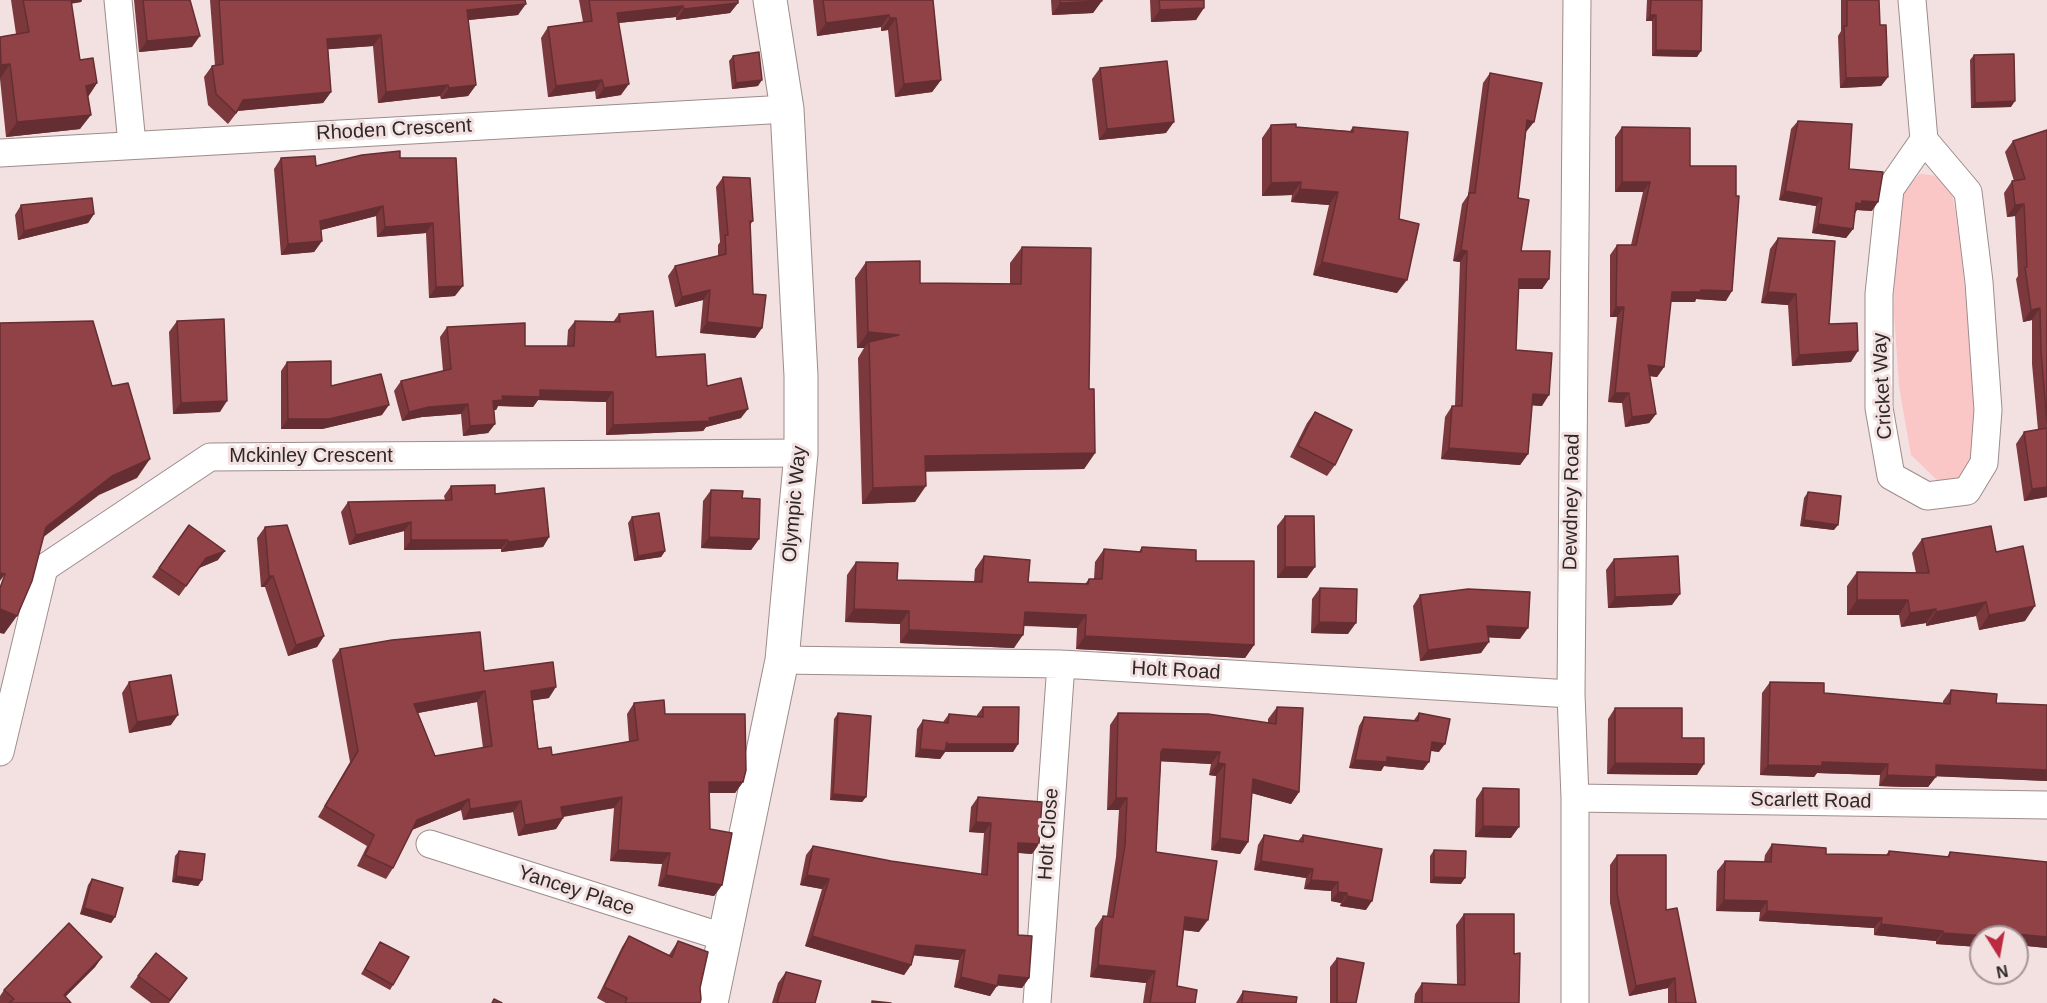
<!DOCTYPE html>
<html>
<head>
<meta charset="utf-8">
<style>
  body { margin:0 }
  #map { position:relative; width:2047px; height:1003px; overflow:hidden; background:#f3e0e0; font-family:Helvetica,sans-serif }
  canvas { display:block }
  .north { position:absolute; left:1969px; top:925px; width:60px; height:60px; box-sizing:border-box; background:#f3e0e0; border:2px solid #a59696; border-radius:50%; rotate:169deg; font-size:16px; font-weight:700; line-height:24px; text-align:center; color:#2f2828 }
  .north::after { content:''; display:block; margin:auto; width:21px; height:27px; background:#bb2a41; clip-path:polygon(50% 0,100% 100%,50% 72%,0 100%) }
</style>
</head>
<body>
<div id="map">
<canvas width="2047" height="1003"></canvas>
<div class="north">N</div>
</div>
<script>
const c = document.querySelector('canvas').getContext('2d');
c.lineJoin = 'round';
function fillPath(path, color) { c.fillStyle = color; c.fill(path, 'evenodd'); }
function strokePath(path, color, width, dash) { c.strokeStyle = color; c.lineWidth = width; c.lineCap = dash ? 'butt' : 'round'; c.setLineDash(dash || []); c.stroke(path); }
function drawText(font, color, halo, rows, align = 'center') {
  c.font = font + ' Helvetica,sans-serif'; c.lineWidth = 6; c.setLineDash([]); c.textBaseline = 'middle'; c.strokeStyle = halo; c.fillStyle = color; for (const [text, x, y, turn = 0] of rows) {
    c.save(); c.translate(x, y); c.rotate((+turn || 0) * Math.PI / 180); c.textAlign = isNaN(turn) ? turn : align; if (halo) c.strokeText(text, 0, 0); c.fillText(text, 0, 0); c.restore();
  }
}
fillPath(new Path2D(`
  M 1920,174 C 1932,175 1941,175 1949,185 C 1959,201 1979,419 1975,445 C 1973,460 1966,471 1956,480 L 1937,480 L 1911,455 L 1899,386 L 1894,313 L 1895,238 L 1905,189 Z`), '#fbc6c6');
const minor = new Path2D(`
  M 118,0 L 132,144
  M 1912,0 L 1924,140 L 1968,192 L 1979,282 L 1988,410 L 1984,463 L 1967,491 L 1927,496 L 1891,476 L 1879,408 L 1879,294 L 1890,189 L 1924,140
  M 0,153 L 787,109
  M 782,660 L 1061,664 L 1571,694
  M 0,752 L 44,568 L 210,457 L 801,453
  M 1575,798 L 2047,805
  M 430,844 L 723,937
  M 1037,1003 L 1061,664
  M 1575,1003 L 1575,798 L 1571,694 L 1577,0`);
const tertiary = new Path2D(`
  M 711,1003 L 782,660 L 801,453 L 801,376 L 787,109 L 770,0`);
strokePath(minor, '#9d8c8c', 29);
strokePath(tertiary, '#9d8c8c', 35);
strokePath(minor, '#fff', 27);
strokePath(tertiary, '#fff', 33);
fillPath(new Path2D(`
  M 11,0 L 82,0 L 81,2 L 71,3 L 80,60 L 97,83 L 88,97 L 80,129 L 6,137 L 0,79 L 0,37 L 16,34 Z
  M 134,0 L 190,0 L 192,47 L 139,52 Z
  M 210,0 L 525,0 L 518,15 L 468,20 L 476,85 L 468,96 L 441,99 L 440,96 L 378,103 L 373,46 L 328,49 L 331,92 L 323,103 L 238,111 L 228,124 L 208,105 L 204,77 L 212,66 L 215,66 Z
  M 579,0 L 738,0 L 738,3 L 730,13 L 676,20 L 676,17 L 618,23 L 621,95 L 596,99 L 595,91 L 548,97 L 541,38 L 548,27 L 583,22 Z
  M 813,0 L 933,0 L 941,80 L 932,92 L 895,97 L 888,30 L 881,31 L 881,27 L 817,36 Z
  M 1051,0 L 1102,0 L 1093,13 L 1052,15 Z
  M 1150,0 L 1204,0 L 1196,20 L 1151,22 Z
  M 1647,0 L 1702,0 L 1697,57 L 1652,56 L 1652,21 L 1646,21 Z
  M 1841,0 L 1879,0 L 1880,25 L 1888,77 L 1881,86 L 1840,88 L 1838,36 L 1841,31 Z
  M 1974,55 L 2011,107 L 1971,108 L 1970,60 Z
  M 733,56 L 758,86 L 732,89 L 729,61 Z
  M 1100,68 L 1166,133 L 1099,140 L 1092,79 Z
  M 1490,73 L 1526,132 L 1518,198 L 1521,251 L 1549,279 L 1542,289 L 1518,289 L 1516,350 L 1542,406 L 1532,405 L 1528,454 L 1520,465 L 1441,459 L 1445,417 L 1452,406 L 1455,406 L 1460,262 L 1453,261 L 1462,204 L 1468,195 L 1483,83 Z
  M 1798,121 L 1849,169 L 1872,211 L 1857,210 L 1855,213 L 1853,229 L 1846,238 L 1812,233 L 1816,206 L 1779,200 L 1791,129 Z
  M 1271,125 L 1350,131 L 1353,127 L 1399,219 L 1397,293 L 1313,275 L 1329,205 L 1291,202 L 1292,195 L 1262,196 L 1262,138 Z
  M 1622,127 L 1690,166 L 1726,301 L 1696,299 L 1695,302 L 1671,302 L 1664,367 L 1657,377 L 1650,376 L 1656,414 L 1649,423 L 1625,427 L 1622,403 L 1608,402 L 1617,317 L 1610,317 L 1610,255 L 1617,245 L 1631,245 L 1643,192 L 1615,192 L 1615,137 Z
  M 2047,130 L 2047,497 L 2024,501 L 2016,444 L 2024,432 L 2038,430 L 2032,364 L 2032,320 L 2023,322 L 2016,279 L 2018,276 L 2015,216 L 2007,217 L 2004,193 L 2012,181 L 2014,181 L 2005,152 L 2013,141 Z
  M 281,158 L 316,166 L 400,158 L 456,158 L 455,296 L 429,298 L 426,233 L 377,237 L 376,216 L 321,230 L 322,241 L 314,252 L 281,255 L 274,169 Z
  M 723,177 L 753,221 L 750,225 L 753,294 L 762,328 L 755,338 L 700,333 L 703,300 L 675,307 L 668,276 L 675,266 L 718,256 L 718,245 L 720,242 L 716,187 Z
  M 21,205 L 94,214 L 88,223 L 18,240 L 15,215 Z
  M 1778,238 L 1829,324 L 1851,362 L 1792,366 L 1788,305 L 1761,303 L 1770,249 Z
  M 1022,247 L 1089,389 L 1095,453 L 1084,469 L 926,471 L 915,502 L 862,504 L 858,358 L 864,348 L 857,348 L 855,278 L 866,262 L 920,283 L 1010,284 L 1010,263 Z
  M 619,314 L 656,357 L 707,386 L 741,418 L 706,427 L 703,431 L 606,435 L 606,402 L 538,400 L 533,407 L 498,406 L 496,410 L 494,410 L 495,424 L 488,433 L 463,436 L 461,414 L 422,417 L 402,421 L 394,391 L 401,381 L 443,371 L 440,337 L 447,327 L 525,346 L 567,346 L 568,330 L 575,321 L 613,322 Z
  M 177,321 L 220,412 L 173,414 L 169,332 Z
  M 287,362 L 331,386 L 382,415 L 322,429 L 281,429 L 281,371 Z
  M 1315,412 L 1335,465 L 1327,476 L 1290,457 L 1307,423 Z
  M 451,486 L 495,494 L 549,537 L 543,547 L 501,552 L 501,549 L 404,550 L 404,531 L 349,545 L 341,512 L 348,502 L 445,500 L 444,496 Z
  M 711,490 L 742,498 L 759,539 L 751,550 L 701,548 L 703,501 Z
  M 1808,492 L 1834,530 L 1800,526 L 1804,498 Z
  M 1285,516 L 1307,578 L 1277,578 L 1277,526 Z
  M 632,517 L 665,551 L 661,557 L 634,561 L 628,523 Z
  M 189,525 L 218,560 L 199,568 L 179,596 L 152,577 Z
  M 265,527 L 324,636 L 317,647 L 288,656 L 265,587 L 261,587 L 257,538 Z
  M 1922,539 L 1996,552 L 2025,621 L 1979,630 L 1976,616 L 1926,626 L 1926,623 L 1901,627 L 1899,615 L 1847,615 L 1847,586 L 1857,572 L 1916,573 L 1912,553 Z
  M 1142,547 L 1196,561 L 1254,645 L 1245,658 L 1076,649 L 1077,628 L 1024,626 L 1014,648 L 900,643 L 900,624 L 845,622 L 847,575 L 856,562 L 897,580 L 974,582 L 975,569 L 984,556 L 1028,582 L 1085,584 L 1089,579 L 1094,579 L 1095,562 L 1104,549 L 1139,552 Z
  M 1614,559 L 1672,605 L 1608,608 L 1606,570 Z
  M 1320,588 L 1348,634 L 1311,633 L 1312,599 Z
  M 1420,595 L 1520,639 L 1488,637 L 1481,653 L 1420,661 L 1413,606 Z
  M 340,649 L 484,671 L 549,698 L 533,700 L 538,749 L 552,755 L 629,742 L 627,714 L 634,703 L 665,714 L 743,782 L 735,793 L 709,793 L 710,829 L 722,885 L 714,896 L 658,886 L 662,864 L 610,861 L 614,808 L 563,817 L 563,818 L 556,829 L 518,836 L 513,812 L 463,820 L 461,810 L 412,830 L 393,868 L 386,879 L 357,866 L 367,846 L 318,817 L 350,762 L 332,660 ZM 477,702 L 483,748 L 435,756 L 418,713 Z
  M 129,682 L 171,725 L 129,733 L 122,693 Z
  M 1770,682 L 1824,693 L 1943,703 L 1943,701 L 1951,690 L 1996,703 L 2047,781 L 1936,776 L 1928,787 L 1901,787 L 1879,786 L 1880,775 L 1817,773 L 1814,777 L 1760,775 L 1762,693 Z
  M 983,707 L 1018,744 L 1013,752 L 945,752 L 940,759 L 915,757 L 917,729 L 923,720 L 943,722 L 949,714 L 977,717 L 977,715 Z
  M 1277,707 L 1299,792 L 1291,804 L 1252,793 L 1248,842 L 1240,854 L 1211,850 L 1216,776 L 1209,775 L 1211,764 L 1161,761 L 1156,852 L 1199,932 L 1183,930 L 1177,986 L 1195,1003 L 1143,1003 L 1146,983 L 1090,977 L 1095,928 L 1103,916 L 1107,916 L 1116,857 L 1119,810 L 1107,810 L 1110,725 L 1118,713 L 1268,723 L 1268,719 Z
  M 1615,708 L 1682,738 L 1697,775 L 1607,774 L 1608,719 Z
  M 838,713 L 866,797 L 862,802 L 830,800 L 834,719 Z
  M 1419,713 L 1439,752 L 1431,751 L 1423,770 L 1384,766 L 1381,771 L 1349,768 L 1359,726 L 1364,717 L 1414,720 Z
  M 1483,788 L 1511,838 L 1475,837 L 1476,799 Z
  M 978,797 L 1039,844 L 1032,854 L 1018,853 L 1018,935 L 1029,978 L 1022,988 L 997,985 L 990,996 L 954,987 L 959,960 L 914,955 L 911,965 L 904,975 L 805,946 L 822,889 L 800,885 L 806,855 L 813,846 L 891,861 L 981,874 L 984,833 L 969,832 L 971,807 Z
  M 1264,835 L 1298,841 L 1303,835 L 1366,910 L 1340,906 L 1341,903 L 1331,901 L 1331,891 L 1304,889 L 1306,878 L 1254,870 L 1258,845 Z
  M 1772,844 L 1826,854 L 1886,855 L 1889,851 L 1947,857 L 1950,852 L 2047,862 L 2047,948 L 2017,945 L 2017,937 L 1981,937 L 1979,947 L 1936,944 L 1936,941 L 1874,935 L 1874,928 L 1759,921 L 1760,912 L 1716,911 L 1717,871 L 1725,861 L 1764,862 L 1765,855 Z
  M 1434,850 L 1461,884 L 1430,883 L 1430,856 Z
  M 179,851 L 202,880 L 198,886 L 172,882 L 175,856 Z
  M 1617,855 L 1666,910 L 1696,1003 L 1668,1003 L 1668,988 L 1629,996 L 1610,903 L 1610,865 Z
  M 92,879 L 115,917 L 111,923 L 80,914 L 88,885 Z
  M 1464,914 L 1514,954 L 1519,1003 L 1414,1003 L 1415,994 L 1422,983 L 1457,985 L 1456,925 Z
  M 629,936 L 669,955 L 678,941 L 700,988 L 700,1003 L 606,1003 L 597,998 L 622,947 Z
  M 380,942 L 393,985 L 390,990 L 361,974 Z
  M 102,957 L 95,967 L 65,997 L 71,1003 L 0,1003 L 0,996 L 4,990 Z
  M 1337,958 L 1356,1003 L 1330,1003 L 1330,967 Z
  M 786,972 L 815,1003 L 772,1003 L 778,983 Z
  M 138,976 L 187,978 L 169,1003 L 151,1003 L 130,987 Z
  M 1243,991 L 1296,1003 L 1236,1003 Z`), '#7c393d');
fillPath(new Path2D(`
  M 63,0 L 82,0 L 81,2 L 59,6 Z
  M 1102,1 L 1093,13 L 1052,15 L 1060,3 Z
  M 738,3 L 730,13 L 676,20 L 684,9 Z
  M 526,4 L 518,15 L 459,21 L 467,10 Z
  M 683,6 L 676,17 L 609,24 L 617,13 Z
  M 1204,8 L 1196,20 L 1151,22 L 1160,10 Z
  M 889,15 L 881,27 L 817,36 L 826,23 Z
  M 1650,15 L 1656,15 L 1652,21 L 1646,21 Z
  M 890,18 L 896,18 L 888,30 L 881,31 Z
  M 381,35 L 373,46 L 319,50 L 327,39 Z
  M 200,36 L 192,47 L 139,52 L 147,41 Z
  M 1656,50 L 1701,51 L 1697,57 L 1652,56 Z
  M 10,64 L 0,79 L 0,66 L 1,65 Z
  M 1888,77 L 1881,86 L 1840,88 L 1846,78 Z
  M 602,80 L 595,91 L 548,97 L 556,86 Z
  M 762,80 L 758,86 L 732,89 L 736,83 Z
  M 941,80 L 932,92 L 895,97 L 904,84 Z
  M 97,83 L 87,98 L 86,86 Z
  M 629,84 L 621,95 L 596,99 L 604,88 Z
  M 448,85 L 440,96 L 378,103 L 386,92 Z
  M 476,85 L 468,96 L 441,99 L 449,88 Z
  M 331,92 L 323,103 L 235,111 L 243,100 Z
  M 2015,101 L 2011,107 L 1971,108 L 1975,103 Z
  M 91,115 L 80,129 L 6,137 L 17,122 Z
  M 1527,120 L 1534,122 L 1526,132 L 1519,131 Z
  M 1174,122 L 1166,133 L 1099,140 L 1107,129 Z
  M 1301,182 L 1292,195 L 1262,196 L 1271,183 Z
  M 1622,182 L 1650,182 L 1643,192 L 1615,192 Z
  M 1300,189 L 1338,192 L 1329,205 L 1291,202 Z
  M 1785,191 L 1822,198 L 1816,206 L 1779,200 Z
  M 1862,201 L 1878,202 L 1872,211 L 1857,210 L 1855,213 L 1856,203 Z
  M 2024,204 L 2015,216 L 2007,217 L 2015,205 Z
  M 383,206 L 376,216 L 313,232 L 320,221 Z
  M 94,214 L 88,223 L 18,240 L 24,231 Z
  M 433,223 L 426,233 L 377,237 L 385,227 Z
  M 1818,224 L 1853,229 L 1846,238 L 1812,233 Z
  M 322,241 L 314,252 L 281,255 L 288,244 Z
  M 1461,250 L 1467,251 L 1460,262 L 1453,261 Z
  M 1322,262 L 1407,280 L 1397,293 L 1313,275 Z
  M 1519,279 L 1549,279 L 1542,289 L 1511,289 Z
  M 463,286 L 455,296 L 429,298 L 436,287 Z
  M 710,290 L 703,300 L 675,307 L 682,297 Z
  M 1701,290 L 1732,291 L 1726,301 L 1696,299 L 1695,302 L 1666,302 L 1672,292 Z
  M 1768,292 L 1796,294 L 1788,305 L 1761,303 Z
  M 1616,307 L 1624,307 L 1617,317 L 1610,317 Z
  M 2040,308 L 2032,320 L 2023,322 L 2031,310 Z
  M 707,322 L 762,328 L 755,338 L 700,333 Z
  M 868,332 L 899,335 L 869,342 L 864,348 L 857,348 Z
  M 1858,351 L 1851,362 L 1792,366 L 1799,355 Z
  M 1648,365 L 1664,367 L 1657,377 L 1641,375 Z
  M 540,390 L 613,392 L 606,402 L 538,400 L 533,407 L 498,406 L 496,410 L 486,411 L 493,401 L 502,396 Z
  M 1615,393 L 1629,393 L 1622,403 L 1608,402 Z
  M 1533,394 L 1549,395 L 1542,406 L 1525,405 Z
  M 227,401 L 220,412 L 173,414 L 181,403 Z
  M 468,404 L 461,414 L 422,417 L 402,421 L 409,412 L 429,407 Z
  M 389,405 L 382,415 L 322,429 L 281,429 L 288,419 Z
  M 748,409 L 741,418 L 706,427 L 703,431 L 606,435 L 613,425 L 709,418 Z
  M 1656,414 L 1649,423 L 1625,427 L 1632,417 Z
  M 495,424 L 488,433 L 463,436 L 470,426 Z
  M 1449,448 L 1528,454 L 1520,465 L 1441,459 Z
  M 1095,453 L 1084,469 L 914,472 L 925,456 Z
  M 150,459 L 137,478 L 99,495 L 33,545 L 46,527 L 112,476 Z
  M 926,486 L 915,502 L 862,504 L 873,488 Z
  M 2047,487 L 2047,497 L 2024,501 L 2032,489 Z
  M 1804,520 L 1838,525 L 1834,530 L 1800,526 Z
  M 411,522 L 404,531 L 349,545 L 356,535 Z
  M 549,537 L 543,547 L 501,552 L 508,542 Z
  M 709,537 L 759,539 L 751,550 L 701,548 Z
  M 411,540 L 508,540 L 501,549 L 404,550 Z
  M 225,551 L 218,560 L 199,568 L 179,596 L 206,558 Z
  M 665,551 L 661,557 L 634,561 L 638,556 Z
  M 1285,567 L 1315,567 L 1307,578 L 1277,578 Z
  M 0,573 L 5,574 L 0,581 Z
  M 269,576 L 273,576 L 265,587 L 261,587 Z
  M 1680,594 L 1672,605 L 1608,608 L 1615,597 Z
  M 1857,600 L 1908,600 L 1899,615 L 1847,615 Z
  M 1986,602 L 1976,616 L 1926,626 L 1936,612 Z
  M 2035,606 L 2025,621 L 1979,630 L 1989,615 Z
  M 0,609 L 17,616 L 4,634 L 0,633 Z
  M 854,609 L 909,611 L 900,624 L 845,622 Z
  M 1936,609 L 1926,623 L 1901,627 L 1910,613 Z
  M 1025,612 L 1086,615 L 1077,628 L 1016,625 Z
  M 1319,622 L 1356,623 L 1348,634 L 1311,633 Z
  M 1487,626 L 1528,628 L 1520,639 L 1479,637 Z
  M 909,630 L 1023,635 L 1014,648 L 900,643 Z
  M 324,636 L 317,647 L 288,656 L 296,645 Z
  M 1085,636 L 1254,645 L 1245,658 L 1076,649 Z
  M 1489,642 L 1481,653 L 1420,661 L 1428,650 Z
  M 556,687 L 549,698 L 524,702 L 531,691 Z
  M 485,691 L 477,702 L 407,715 L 414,704 Z
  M 178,715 L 171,725 L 129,733 L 137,722 Z
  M 1432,742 L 1445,744 L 1439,752 L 1426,750 Z
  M 946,744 L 1018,744 L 1013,752 L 945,752 L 940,759 L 915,757 L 920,749 Z
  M 1163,749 L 1220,752 L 1211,764 L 1154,761 Z
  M 1387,757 L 1429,762 L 1423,770 L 1384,766 L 1381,771 L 1349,768 L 1355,760 Z
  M 1822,762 L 1888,764 L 1880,775 L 1817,773 L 1814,777 L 1760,775 L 1768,765 Z
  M 1218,763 L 1225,764 L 1216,776 L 1209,775 Z
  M 1615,763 L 1704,764 L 1697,775 L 1607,774 Z
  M 1936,765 L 2047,770 L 2047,781 L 1929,776 Z
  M 1887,775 L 1936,777 L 1928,787 L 1879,786 Z
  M 1253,779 L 1299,792 L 1291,804 L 1244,791 Z
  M 709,782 L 743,782 L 735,793 L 701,793 Z
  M 833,794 L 866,797 L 862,802 L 830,800 Z
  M 622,797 L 614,808 L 554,818 L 561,807 Z
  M 1116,798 L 1127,798 L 1119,810 L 1107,810 Z
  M 469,799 L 461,810 L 409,831 L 417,820 Z
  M 521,801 L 513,812 L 463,820 L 470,809 Z
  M 563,818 L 556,829 L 518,836 L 525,825 Z
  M 976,822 L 991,823 L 984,833 L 969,832 Z
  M 1483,826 L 1519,827 L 1511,838 L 1475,837 Z
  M 1220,838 L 1248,842 L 1240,854 L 1211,850 Z
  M 1018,843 L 1039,844 L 1032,854 L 1011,852 Z
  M 618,850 L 670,853 L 662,864 L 610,861 Z
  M 1261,861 L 1313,869 L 1306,878 L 1254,870 Z
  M 666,875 L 722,885 L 714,896 L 658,886 Z
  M 807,875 L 829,879 L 822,889 L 800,885 Z
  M 176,876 L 202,880 L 198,886 L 172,882 Z
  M 1434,877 L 1465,878 L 1461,884 L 1430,883 Z
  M 1311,880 L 1338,882 L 1331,891 L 1304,889 Z
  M 1338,892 L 1347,893 L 1341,903 L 1331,901 Z
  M 1347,896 L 1372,901 L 1366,910 L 1340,906 Z
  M 1724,900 L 1767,901 L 1760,912 L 1716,911 Z
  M 84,908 L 115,917 L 111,923 L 80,914 Z
  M 1767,911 L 1882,918 L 1874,928 L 1759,921 Z
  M 1185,917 L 1208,920 L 1199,932 L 1176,929 Z
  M 1881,924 L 1943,931 L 1936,941 L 1874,935 Z
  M 1986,931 L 2047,937 L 2047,948 L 2017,945 L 2017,937 L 1981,937 L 1981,943 L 1979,947 L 1936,944 L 1943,933 Z
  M 812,936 L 911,965 L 904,975 L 805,946 Z
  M 916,945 L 965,950 L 959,960 L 909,955 Z
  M 102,957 L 95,967 L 59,1003 L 64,995 Z
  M 1098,965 L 1155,971 L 1146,983 L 1090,977 Z
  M 999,975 L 1029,978 L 1022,988 L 992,985 L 997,986 L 990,996 L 954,987 L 961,977 Z
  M 1675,978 L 1668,988 L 1629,996 L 1636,986 Z`), '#652e32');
const building = new Path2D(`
  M 23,0 L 71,0 L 80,60 L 93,58 L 97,83 L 86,86 L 91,115 L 17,122 L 10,64 L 1,65 L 0,37 L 29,32 Z
  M 143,0 L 190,0 L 200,36 L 147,41 Z
  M 219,0 L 525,0 L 526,4 L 467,10 L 476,85 L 449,88 L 448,85 L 386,92 L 381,35 L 327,39 L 331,92 L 243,100 L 236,113 L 216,94 L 212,66 L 223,64 Z
  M 589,0 L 738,0 L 738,3 L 684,9 L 683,6 L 617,13 L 629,84 L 604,88 L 602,80 L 556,86 L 548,27 L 592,21 Z
  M 823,0 L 933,0 L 941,80 L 904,84 L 896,18 L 890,18 L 889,15 L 826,23 Z
  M 1060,0 L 1102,0 L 1102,1 L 1060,3 Z
  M 1159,0 L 1204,0 L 1204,8 L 1160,10 Z
  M 1651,0 L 1702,0 L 1701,51 L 1656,50 L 1656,15 L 1650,15 Z
  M 1847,0 L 1879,0 L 1880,25 L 1886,25 L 1888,77 L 1846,78 L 1844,26 L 1847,26 Z
  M 759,52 L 762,80 L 736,83 L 733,56 Z
  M 2014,54 L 2015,101 L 1975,103 L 1974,55 Z
  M 1167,61 L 1174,122 L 1107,129 L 1100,68 Z
  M 1490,73 L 1542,83 L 1534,122 L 1527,120 L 1518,198 L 1529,200 L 1521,251 L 1550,251 L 1549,279 L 1519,279 L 1516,350 L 1552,353 L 1549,395 L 1533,394 L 1528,454 L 1449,448 L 1452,406 L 1462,406 L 1467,251 L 1461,250 L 1469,193 L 1475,193 Z
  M 1798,121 L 1852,124 L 1849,169 L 1883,172 L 1878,202 L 1862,201 L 1861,204 L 1856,203 L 1853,229 L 1818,224 L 1822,198 L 1785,191 Z
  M 1296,124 L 1296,127 L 1353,132 L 1353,127 L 1408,132 L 1399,219 L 1419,224 L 1407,280 L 1322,262 L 1338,192 L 1300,189 L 1301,182 L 1271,183 L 1271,125 Z
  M 1622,127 L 1690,128 L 1690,166 L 1736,166 L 1736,196 L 1739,196 L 1732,291 L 1701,290 L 1701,292 L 1672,292 L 1664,367 L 1648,365 L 1656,414 L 1632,417 L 1629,393 L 1615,393 L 1624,307 L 1616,307 L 1617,245 L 1636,245 L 1650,182 L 1622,182 Z
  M 2047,130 L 2047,423 L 2041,352 L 2040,308 L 2031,310 L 2025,267 L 2027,267 L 2024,204 L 2015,205 L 2012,181 L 2025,179 L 2013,141 Z
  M 400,151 L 400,158 L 456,158 L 463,286 L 436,287 L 433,223 L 385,227 L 383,206 L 320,221 L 322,241 L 288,244 L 281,158 L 315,156 L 316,166 L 362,155 Z
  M 723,177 L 750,178 L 753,221 L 750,221 L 753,294 L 766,295 L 762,328 L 707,322 L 710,290 L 682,297 L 675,266 L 726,254 L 725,235 L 728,235 Z
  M 92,198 L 94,214 L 24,231 L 21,205 Z
  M 1778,238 L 1835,241 L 1829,324 L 1857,323 L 1858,351 L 1799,355 L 1796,294 L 1768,292 Z
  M 1022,247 L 1091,248 L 1089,389 L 1094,389 L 1095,453 L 925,456 L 926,486 L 873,488 L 869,342 L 899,335 L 868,332 L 866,262 L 920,261 L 920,283 L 1021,284 Z
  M 653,311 L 656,357 L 705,354 L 707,386 L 741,378 L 748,409 L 709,418 L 710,421 L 613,425 L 613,392 L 540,390 L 540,397 L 502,396 L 503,400 L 493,401 L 495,424 L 470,426 L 468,404 L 429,407 L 409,412 L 401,381 L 451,369 L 447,327 L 525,323 L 525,346 L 574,346 L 575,321 L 620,322 L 619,314 Z
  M 224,319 L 227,401 L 181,403 L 177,321 Z
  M 93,321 L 112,386 L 128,383 L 150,459 L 112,476 L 46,527 L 32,581 L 17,616 L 0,609 L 0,588 L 5,574 L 0,573 L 0,323 Z
  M 331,361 L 331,386 L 381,374 L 389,405 L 329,419 L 288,419 L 287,362 Z
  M 1315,412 L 1352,430 L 1335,465 L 1298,446 Z
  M 2047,428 L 2047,487 L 2032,489 L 2024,432 Z
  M 495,485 L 495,494 L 544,488 L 549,537 L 508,542 L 508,540 L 411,540 L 411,522 L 356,535 L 348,502 L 452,500 L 451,486 Z
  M 711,490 L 743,491 L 742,498 L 760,499 L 759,539 L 709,537 Z
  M 1808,492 L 1841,496 L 1838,525 L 1804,520 Z
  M 659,513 L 665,551 L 638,556 L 632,517 Z
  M 1285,516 L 1314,516 L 1315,567 L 1285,567 Z
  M 189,525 L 225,551 L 206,558 L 186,586 L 159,568 Z
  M 287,525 L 324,636 L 296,645 L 273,576 L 269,576 L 265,527 Z
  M 1991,526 L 1996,552 L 2023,546 L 2035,606 L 1989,615 L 1986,602 L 1936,612 L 1936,609 L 1910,613 L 1908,600 L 1857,600 L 1857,572 L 1929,573 L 1922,539 Z
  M 1142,547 L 1196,550 L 1196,561 L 1254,561 L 1254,645 L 1085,636 L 1086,615 L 1025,612 L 1023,635 L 909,630 L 909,611 L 854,609 L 856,562 L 898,563 L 897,580 L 982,582 L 984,556 L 1030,560 L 1028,582 L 1088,584 L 1089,579 L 1102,579 L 1104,549 L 1141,552 Z
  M 1678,556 L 1680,594 L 1615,597 L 1614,559 Z
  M 1320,588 L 1357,589 L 1356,623 L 1319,622 Z
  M 1468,589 L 1530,592 L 1528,628 L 1487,626 L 1489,642 L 1428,650 L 1420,595 Z
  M 480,632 L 484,671 L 553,662 L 556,687 L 531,691 L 538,749 L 551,747 L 552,755 L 638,740 L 634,703 L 664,700 L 665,714 L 745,714 L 746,770 L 743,782 L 709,782 L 710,829 L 732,833 L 722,885 L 666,875 L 670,853 L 618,850 L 622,797 L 561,807 L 563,818 L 525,825 L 521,801 L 470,809 L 469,799 L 417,820 L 393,868 L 365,855 L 374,835 L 325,806 L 358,751 L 340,649 L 392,640 ZM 485,691 L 492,746 L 435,756 L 414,704 Z
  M 171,675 L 178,715 L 137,722 L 129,682 Z
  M 1770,682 L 1824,683 L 1824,693 L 1950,704 L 1951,690 L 1997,694 L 1996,703 L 2047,705 L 2047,770 L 1936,765 L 1936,777 L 1908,776 L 1887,775 L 1888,764 L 1822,762 L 1822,766 L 1768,765 Z
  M 983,707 L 1019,707 L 1018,744 L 946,744 L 947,742 L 945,751 L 920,749 L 923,720 L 948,723 L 949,714 L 983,717 Z
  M 1277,707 L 1303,708 L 1299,792 L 1253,779 L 1248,842 L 1220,838 L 1225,764 L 1218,763 L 1220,752 L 1163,749 L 1161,752 L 1156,852 L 1217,861 L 1208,920 L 1185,917 L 1177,986 L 1197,990 L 1195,1003 L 1150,1003 L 1155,971 L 1098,965 L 1103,916 L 1113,917 L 1125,845 L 1127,798 L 1116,798 L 1118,713 L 1208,714 L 1276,724 Z
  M 1615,708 L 1682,708 L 1682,738 L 1704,738 L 1704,764 L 1615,763 Z
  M 838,713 L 871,716 L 866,797 L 833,794 Z
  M 1419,713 L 1450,719 L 1445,744 L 1432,742 L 1429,762 L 1387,757 L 1387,762 L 1355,760 L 1364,717 L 1418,721 Z
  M 1483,788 L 1519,789 L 1519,827 L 1483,826 Z
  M 978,797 L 1042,802 L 1039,844 L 1018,843 L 1018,935 L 1032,936 L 1029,978 L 999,975 L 997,986 L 961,977 L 965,950 L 916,945 L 911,965 L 812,936 L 829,879 L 807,875 L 813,846 L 891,861 L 987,875 L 991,823 L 976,822 Z
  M 1264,835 L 1303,842 L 1303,835 L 1382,849 L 1372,901 L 1347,896 L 1347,893 L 1338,892 L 1338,882 L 1311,880 L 1313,869 L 1261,861 Z
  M 1772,844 L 1826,848 L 1826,854 L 1889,855 L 1889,851 L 1949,857 L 1950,852 L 2047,862 L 2047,937 L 1986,931 L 1986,936 L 1943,933 L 1943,931 L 1881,924 L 1882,918 L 1767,911 L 1767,901 L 1724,900 L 1725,861 L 1771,862 Z
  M 1434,850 L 1466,851 L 1465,878 L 1434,877 Z
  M 179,851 L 205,854 L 202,880 L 176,876 Z
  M 1617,855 L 1666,855 L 1666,910 L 1677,908 L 1696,1003 L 1676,1003 L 1675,978 L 1636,986 L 1617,893 Z
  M 92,879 L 123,888 L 115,917 L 84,908 Z
  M 1464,914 L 1514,914 L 1514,954 L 1520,953 L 1519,1003 L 1422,1003 L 1422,983 L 1465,985 Z
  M 69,923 L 102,957 L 64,995 L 71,1003 L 9,1003 L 14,999 L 4,990 Z
  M 629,936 L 672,957 L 678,941 L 708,952 L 700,988 L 701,999 L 700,1003 L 625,1003 L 627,998 L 604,987 Z
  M 380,942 L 409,957 L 393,985 L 365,969 Z
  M 156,953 L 187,978 L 170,1000 L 138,976 Z
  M 1337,958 L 1364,963 L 1356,1003 L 1337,1003 Z
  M 786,972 L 821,981 L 815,1003 L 777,1003 Z
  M 1243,991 L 1297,997 L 1296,1003 L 1242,1003 Z
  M 494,999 L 502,1003 L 492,1003 Z
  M 872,1001 L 891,1003 L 872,1003 Z`);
fillPath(building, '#904247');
strokePath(building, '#652e32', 1.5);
drawText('20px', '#2f2828', '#f3e0e0', [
  ["Rhoden Crescent",394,130,-3],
  ["Cricket Way",1883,386,-93],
  ["Mckinley Crescent",311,456],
  ["Dewdney Road",1572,502,-89],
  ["Olympic Way",795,504,-85],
  ["Holt Road",1176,671,3],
  ["Scarlett Road",1811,801,1],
  ["Holt Close",1049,834,-86],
  ["Yancey Place",576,891,18]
]);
</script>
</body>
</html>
